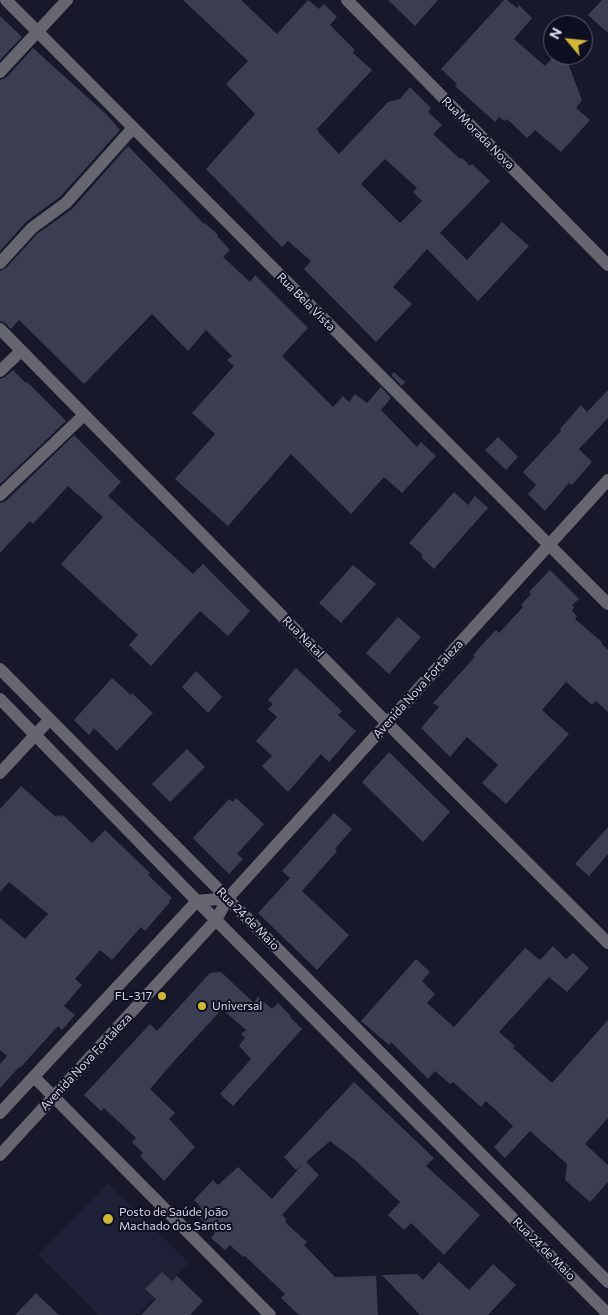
<!DOCTYPE html>
<html>
<head>
<meta charset="utf-8">
<style>
  body { margin:0 }
  #map { position:relative; width:608px; height:1315px; overflow:hidden; background:#17192b; font-family:Commissioner,sans-serif }
  canvas { display:block }
  .north { position:absolute; left:543px; top:15px; width:50px; height:50px; box-sizing:border-box; background:#0e1021; border:1px solid #5d5f6f; border-radius:50%; rotate:298deg; font-size:14px; font-weight:700; line-height:20px; text-align:center; color:#d4d6e3 }
  .north::after { content:''; display:block; margin:auto; width:18px; height:22px; background:#cfb837; clip-path:polygon(50% 0,100% 100%,50% 72%,0 100%) }
</style>
</head>
<body>
<div id="map">
<canvas width="608" height="1315"></canvas>
<div class="north">N</div>
</div>
<script>
const c = document.querySelector('canvas').getContext('2d');
c.lineJoin = 'round';
function fillPath(path, color) { c.fillStyle = color; c.fill(path, 'evenodd'); }
function strokePath(path, color, width, dash) { c.strokeStyle = color; c.lineWidth = width; c.lineCap = dash ? 'butt' : 'round'; c.setLineDash(dash || []); c.stroke(path); }
function drawText(font, color, halo, rows, align = 'center') {
  c.font = font + ' Commissioner,sans-serif'; c.lineWidth = 4; c.setLineDash([]); c.textBaseline = 'middle'; c.strokeStyle = halo; c.fillStyle = color; for (const [text, x, y, turn = 0] of rows) {
    c.save(); c.translate(x, y); c.rotate((+turn || 0) * Math.PI / 180); c.textAlign = isNaN(turn) ? turn : align; if (halo) c.strokeText(text, 0, 0); c.fillText(text, 0, 0); c.restore();
  }
}
fillPath(new Path2D(`
  M 108,1183 L 189,1263 L 138,1315 L 99,1315 L 38,1255 Z`), '#1f2139');
fillPath(new Path2D(`
  M 183,0 L 241,0 L 277,34 L 308,0 L 319,9 L 324,4 L 337,17 L 330,25 L 355,50 L 353,53 L 372,70 L 317,129 L 319,131 L 318,132 L 339,154 L 388,102 L 400,99 L 410,87 L 431,108 L 428,112 L 442,125 L 433,134 L 460,159 L 462,158 L 470,166 L 472,164 L 490,181 L 440,233 L 467,260 L 502,222 L 529,246 L 478,301 L 427,249 L 393,287 L 412,304 L 376,342 L 304,269 L 311,261 L 288,241 L 282,247 L 206,169 L 255,114 L 226,84 L 248,61 ZM 385,159 L 417,188 L 413,192 L 422,201 L 400,223 L 361,184 Z
  M 388,0 L 438,0 L 415,26 Z
  M 504,0 L 507,0 L 517,8 L 519,5 L 532,18 L 514,39 L 545,66 L 555,55 L 565,55 L 582,100 L 576,108 L 590,120 L 561,152 L 535,130 L 527,138 L 507,119 L 505,121 L 499,117 L 495,122 L 455,86 L 457,84 L 441,69 Z
  M 602,0 L 608,0 L 608,33 L 588,15 Z
  M 0,16 L 22,37 L 0,60 Z
  M 33,48 L 106,114 L 120,130 L 60,197 L 27,221 L 0,251 L 0,80 L 6,78 Z
  M 128,146 L 204,224 L 205,223 L 218,235 L 217,236 L 230,250 L 223,257 L 250,282 L 255,275 L 308,328 L 282,356 L 333,407 L 343,396 L 349,402 L 355,394 L 367,403 L 381,387 L 391,398 L 381,410 L 417,447 L 421,442 L 436,456 L 402,493 L 384,477 L 351,514 L 291,454 L 228,526 L 175,479 L 215,434 L 192,413 L 234,366 L 227,360 L 232,356 L 206,330 L 188,351 L 152,314 L 84,384 L 19,320 L 11,329 L 5,323 L 0,321 L 0,271 L 6,268 L 37,234 L 72,209 Z
  M 13,370 L 26,383 L 27,382 L 66,421 L 0,484 L 0,379 L 5,377 Z
  M 394,372 L 405,382 L 402,386 L 391,375 Z
  M 608,390 L 608,418 L 579,449 L 592,462 L 572,485 L 569,483 L 545,511 L 528,494 L 536,485 L 523,472 L 561,431 L 560,429 L 581,405 L 587,412 Z
  M 74,435 L 121,482 L 108,496 L 193,574 L 203,564 L 250,611 L 228,636 L 200,611 L 151,666 L 129,645 L 138,635 L 61,564 L 103,517 L 68,486 L 33,524 L 30,521 L 0,553 L 0,503 L 6,501 Z
  M 498,437 L 518,457 L 506,470 L 485,450 Z
  M 454,492 L 468,505 L 475,496 L 488,508 L 434,569 L 421,557 L 423,555 L 409,543 Z
  M 353,565 L 376,584 L 341,623 L 319,603 Z
  M 550,570 L 579,599 L 572,605 L 574,607 L 572,611 L 577,616 L 575,619 L 602,642 L 601,643 L 608,650 L 608,712 L 596,701 L 592,705 L 566,682 L 542,710 L 569,734 L 506,804 L 482,783 L 498,765 L 467,737 L 450,757 L 421,728 L 439,707 L 433,703 L 475,657 L 473,656 L 480,647 L 496,630 L 499,633 L 523,607 L 521,605 L 531,594 L 529,592 Z
  M 398,617 L 421,637 L 389,674 L 366,653 Z
  M 296,668 L 342,711 L 338,715 L 356,731 L 329,762 L 321,754 L 288,792 L 262,766 L 272,756 L 256,741 L 277,717 L 268,709 L 273,704 L 268,700 Z
  M 196,671 L 222,697 L 208,713 L 182,687 Z
  M 112,678 L 131,695 L 132,693 L 153,713 L 117,751 L 94,728 L 89,735 L 74,720 Z
  M 187,749 L 205,767 L 170,802 L 152,784 Z
  M 389,752 L 450,812 L 423,842 L 362,782 Z
  M 21,786 L 56,817 L 58,815 L 61,817 L 63,815 L 92,843 L 105,830 L 150,873 L 148,875 L 172,898 L 169,901 L 170,902 L 145,931 L 141,927 L 112,960 L 100,950 L 75,979 L 82,985 L 64,1006 L 75,1015 L 62,1030 L 58,1026 L 20,1068 L 19,1067 L 0,1088 L 0,1064 L 7,1056 L 0,1050 L 0,918 L 25,939 L 48,914 L 9,882 L 0,892 L 0,809 Z
  M 236,798 L 264,824 L 237,854 L 243,859 L 229,874 L 193,838 L 229,799 L 233,802 Z
  M 334,813 L 352,829 L 335,849 L 337,851 L 302,891 L 349,935 L 317,970 L 258,913 L 290,878 L 282,871 Z
  M 608,827 L 608,854 L 589,876 L 575,864 Z
  M 553,946 L 566,959 L 573,953 L 589,968 L 567,992 L 549,977 L 499,1032 L 515,1046 L 513,1048 L 552,1083 L 608,1020 L 608,1118 L 585,1144 L 608,1165 L 608,1182 L 590,1202 L 565,1180 L 567,1164 L 530,1131 L 505,1158 L 494,1147 L 513,1126 L 486,1101 L 481,1107 L 453,1082 L 450,1084 L 435,1071 L 428,1079 L 391,1042 L 389,1045 L 361,1021 L 416,959 L 430,972 L 422,981 L 435,994 L 427,1003 L 454,1027 L 525,948 L 540,960 Z
  M 221,972 L 254,1003 L 258,997 L 272,1009 L 278,1003 L 291,1016 L 290,1017 L 302,1029 L 233,1106 L 220,1094 L 251,1059 L 239,1046 L 245,1038 L 241,1034 L 246,1030 L 222,1009 L 175,1060 L 150,1089 L 175,1113 L 169,1119 L 195,1147 L 164,1181 L 140,1156 L 143,1153 L 132,1142 L 136,1138 L 104,1108 L 101,1111 L 84,1095 L 150,1024 L 157,1031 L 210,973 Z
  M 354,1082 L 434,1158 L 426,1166 L 480,1215 L 444,1255 L 411,1223 L 404,1230 L 388,1215 L 400,1202 L 355,1160 L 330,1141 L 306,1162 L 319,1175 L 282,1215 L 287,1220 L 285,1221 L 288,1225 L 307,1242 L 304,1245 L 335,1277 L 376,1276 L 378,1315 L 299,1315 L 281,1298 L 285,1294 L 245,1256 L 243,1257 L 230,1245 L 225,1250 L 211,1238 L 215,1233 L 195,1213 L 201,1207 L 194,1200 L 213,1180 L 218,1185 L 238,1167 L 272,1199 L 302,1165 L 296,1170 L 284,1157 Z
  M 439,1262 L 469,1290 L 493,1264 L 516,1285 L 488,1315 L 420,1315 L 382,1275 L 417,1274 L 423,1280 Z
  M 162,1272 L 172,1281 L 177,1276 L 203,1301 L 190,1315 L 141,1315 L 156,1299 L 145,1289 Z
  M 36,1293 L 43,1300 L 59,1315 L 15,1315 Z`), '#3b3d51');
strokePath(new Path2D(`
  M 6,0 L 608,604
  M 347,0 L 608,265
  M 0,72 L 67,0
  M 0,263 L 32,228 L 66,203 L 133,128
  M 0,329 L 387,723 L 608,943
  M 0,371 L 21,351
  M 0,495 L 84,415
  M 0,669 L 608,1282
  M 0,699 L 197,901 L 608,1314
  M 0,773 L 50,719
  M 34,1077 L 270,1315
  M 0,1113 L 197,901 L 228,898
  M 0,1155 L 216,920 L 228,898 L 608,480`), '#656670', 12);
for (const [x, y, r, color] of [
  [162,996,5,"#cfb837"],
  [202,1006,5,"#cfb837"],
  [108,1219,6,"#cfb837"]
]) { const dot = new Path2D(); dot.arc(x, y, r, 0, 2 * Math.PI); c.fillStyle = color; c.fill(dot); strokePath(dot, '#0e1021', 2); }
drawText('12px', '#d4d6e3', '#0e1021', [
  ["Rua Morada Nova",478,133,45],
  ["Rua Bela Vista",306,302,45],
  ["Rua Natal",303,637,45],
  ["Avenida Nova Fortaleza",418,689,-48],
  ["Rua 24 de Maio",248,919,45],
  ["Avenida Nova Fortaleza",86,1062,-47],
  ["Rua 24 de Maio",544,1249,45]
]);
drawText('12px', '#d4d6e3', '#0e1021', [
  ["FL-317",152,996,"right"],
  ["Universal",212,1006],
  ["Posto de Saúde João",119,1212],
  ["Machado dos Santos",119,1226]
], 'left');
</script>
</body>
</html>
